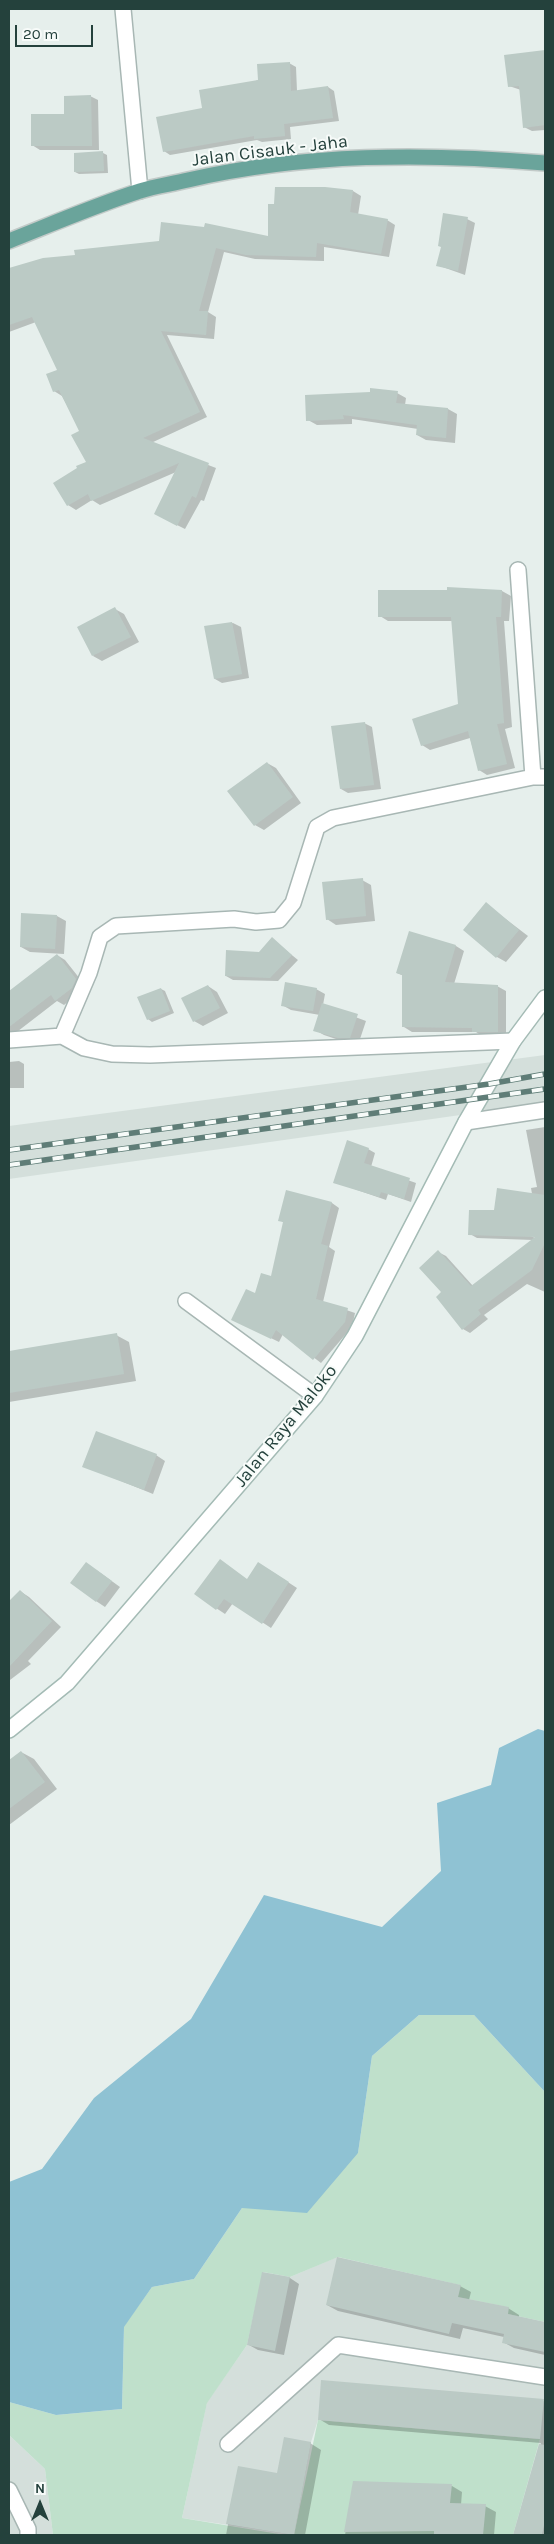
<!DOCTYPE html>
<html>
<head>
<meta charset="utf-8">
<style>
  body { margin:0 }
  #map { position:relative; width:554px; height:2544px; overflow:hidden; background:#e6efec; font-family:Karla,sans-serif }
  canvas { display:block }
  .frame { position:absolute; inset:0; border:10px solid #24413c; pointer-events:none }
  .north { position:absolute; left:15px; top:2479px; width:50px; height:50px; -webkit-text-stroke:4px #f7fbf9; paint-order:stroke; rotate:0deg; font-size:14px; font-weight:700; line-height:20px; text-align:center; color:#24413c }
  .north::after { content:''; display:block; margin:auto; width:18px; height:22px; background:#24413c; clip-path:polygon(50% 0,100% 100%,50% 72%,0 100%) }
  .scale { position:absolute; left:15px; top:25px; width:78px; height:22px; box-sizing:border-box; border:2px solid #24413c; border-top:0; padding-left:6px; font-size:15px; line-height:18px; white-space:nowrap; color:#24413c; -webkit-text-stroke:4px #f7fbf9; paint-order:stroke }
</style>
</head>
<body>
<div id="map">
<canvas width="554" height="2544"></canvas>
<div class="frame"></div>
<div class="north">N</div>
<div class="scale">20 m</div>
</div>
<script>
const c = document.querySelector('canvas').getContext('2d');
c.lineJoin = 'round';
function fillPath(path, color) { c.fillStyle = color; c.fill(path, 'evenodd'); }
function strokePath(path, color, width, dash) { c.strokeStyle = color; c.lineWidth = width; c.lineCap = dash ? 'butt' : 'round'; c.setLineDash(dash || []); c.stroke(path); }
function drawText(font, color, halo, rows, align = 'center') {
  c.font = font + ' Karla,sans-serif'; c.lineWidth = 4; c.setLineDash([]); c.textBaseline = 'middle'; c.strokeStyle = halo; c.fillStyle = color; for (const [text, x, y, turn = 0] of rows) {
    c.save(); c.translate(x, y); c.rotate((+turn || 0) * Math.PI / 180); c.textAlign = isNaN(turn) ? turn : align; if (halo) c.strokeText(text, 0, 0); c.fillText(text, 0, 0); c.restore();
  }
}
fillPath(new Path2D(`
  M 545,1055 L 545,1103 L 9,1179 L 9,1126 Z
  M 337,2257 L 461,2285 L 509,2307 L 508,2314 L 545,2322 L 545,2535 L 513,2535 L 540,2439 L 318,2420 L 311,2442 L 294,2535 L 182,2518 L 207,2402 L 247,2345 L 262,2272 L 290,2277 Z
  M 9,2435 L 45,2469 L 53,2535 L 9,2535 Z`), '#d4dfdb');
fillPath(new Path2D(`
  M 419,2015 L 474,2015 L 545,2092 L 545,2322 L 508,2314 L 508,2307 L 458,2297 L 460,2285 L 338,2257 L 290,2277 L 263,2272 L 247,2345 L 207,2403 L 182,2518 L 285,2535 L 53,2535 L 45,2469 L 9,2435 L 9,2402 L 56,2415 L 122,2409 L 124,2326 L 152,2287 L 194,2279 L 242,2208 L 358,2153 L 372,2056 Z
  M 318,2420 L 540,2439 L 513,2535 L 294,2535 Z`), '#bfe0cb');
fillPath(new Path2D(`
  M 538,1729 L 545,1731 L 545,2092 L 474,2015 L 419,2015 L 372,2056 L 358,2153 L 307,2213 L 242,2208 L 194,2279 L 152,2287 L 124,2327 L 122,2409 L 56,2415 L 9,2402 L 9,2182 L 42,2169 L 94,2098 L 191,2019 L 264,1895 L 382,1927 L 441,1871 L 437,1803 L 491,1785 L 499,1748 Z`), '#8fc2d3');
fillPath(new Path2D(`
  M 545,52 L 545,130 L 532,131 L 524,127 L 521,90 L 509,86 L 506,56 Z
  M 289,63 L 296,67 L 297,91 L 328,87 L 334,91 L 339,121 L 290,127 L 291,139 L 262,142 L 257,140 L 170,155 L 164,151 L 204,109 Z
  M 90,96 L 98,100 L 99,150 L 40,150 L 32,145 L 65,115 Z
  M 103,153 L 107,155 L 108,173 L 79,174 L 75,172 Z
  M 353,191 L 361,196 L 358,215 L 387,220 L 395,225 L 389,257 L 324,247 L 324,261 L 255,259 L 224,252 L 208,312 L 216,317 L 214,339 L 167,335 L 207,417 L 151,443 L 216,468 L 204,501 L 201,500 L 185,529 L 163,518 L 176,472 L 100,505 L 92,500 L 76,510 L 68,505 L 55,484 L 88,462 L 81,431 L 62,396 L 54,391 L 59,370 L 36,322 L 9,332 L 9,285 L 20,281 L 269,238 Z
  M 467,219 L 475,223 L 465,275 L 437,265 Z
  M 371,393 L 397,393 L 406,398 L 405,405 L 448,409 L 457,414 L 455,443 L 426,440 L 417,435 L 418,429 L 352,419 L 352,424 L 317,425 L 308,420 Z
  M 448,588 L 502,591 L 511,596 L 509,621 L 504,621 L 512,727 L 505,729 L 515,768 L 487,775 L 479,770 L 470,738 L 430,750 L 422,745 L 459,705 L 453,621 L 388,621 L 380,616 L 448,592 Z
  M 115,609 L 124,614 L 139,642 L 102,661 L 93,656 Z
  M 233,623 L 241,627 L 249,678 L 222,683 L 215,679 L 206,627 Z
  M 364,723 L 372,727 L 381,789 L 348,793 L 341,789 Z
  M 267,763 L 276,768 L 301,803 L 264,830 L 255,825 Z
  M 362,880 L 371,885 L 375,921 L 336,925 L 327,919 Z
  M 486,904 L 528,936 L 506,962 L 497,957 Z
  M 57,916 L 66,921 L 64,954 L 30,952 L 21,947 Z
  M 410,932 L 456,946 L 464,951 L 454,984 L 497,986 L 506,991 L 506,1036 L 482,1036 L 476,1032 L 412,1032 L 404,1027 L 404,976 L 397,973 Z
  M 272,939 L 298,960 L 278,981 L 233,980 L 226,976 L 259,953 Z
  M 57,955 L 65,960 L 84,984 L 80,992 L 64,1005 L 57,1001 L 9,1038 L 9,992 Z
  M 208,986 L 217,992 L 228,1013 L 203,1026 L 194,1021 Z
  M 161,989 L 165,991 L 174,1013 L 152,1022 L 148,1019 Z
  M 316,989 L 325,994 L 323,1005 L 366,1021 L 359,1042 L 348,1043 L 324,1035 L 315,1030 L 320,1015 L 291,1010 L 282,1005 Z
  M 19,1061 L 24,1064 L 24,1088 L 9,1088 L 9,1062 Z
  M 545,1127 L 545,1230 L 521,1232 L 545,1242 L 545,1292 L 527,1284 L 484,1315 L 488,1319 L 470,1333 L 463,1329 L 443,1293 L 438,1252 L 446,1256 L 473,1286 L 533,1240 L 477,1238 L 470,1234 L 470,1210 L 495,1212 L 532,1194 L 531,1188 L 537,1187 L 526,1130 Z
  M 368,1149 L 375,1153 L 371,1167 L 416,1183 L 411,1202 L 388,1194 L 386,1200 L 334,1182 Z
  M 287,1192 L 332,1203 L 339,1208 L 329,1247 L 335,1251 L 323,1302 L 355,1313 L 352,1327 L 321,1363 L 283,1334 L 279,1342 L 240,1323 L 256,1295 L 272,1278 L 284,1223 L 280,1220 Z
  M 116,1335 L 129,1342 L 136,1381 L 9,1402 L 9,1352 Z
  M 156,1455 L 165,1461 L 153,1494 L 84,1466 Z
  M 95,1569 L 120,1587 L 105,1607 L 96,1601 Z
  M 268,1569 L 297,1588 L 271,1628 L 233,1603 L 225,1614 L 195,1594 L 248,1580 Z
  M 20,1591 L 29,1597 L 61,1627 L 28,1661 L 31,1664 L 10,1680 L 9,1621 L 11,1619 L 9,1617 L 9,1603 Z
  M 21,1752 L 34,1759 L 57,1789 L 9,1825 L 9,1761 Z
  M 263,2273 L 290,2278 L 299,2284 L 284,2355 L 258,2350 L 249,2345 Z
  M 460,2286 L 471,2292 L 469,2300 L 508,2308 L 519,2315 L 519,2318 L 545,2323 L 545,2355 L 514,2348 L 503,2342 L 504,2337 L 463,2328 L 460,2339 L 338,2311 L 327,2305 Z
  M 544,2401 L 545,2535 L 515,2535 L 541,2443 L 329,2425 L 319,2419 Z
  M 310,2443 L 321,2450 L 305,2535 L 226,2535 L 239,2467 L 278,2474 Z
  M 354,2482 L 452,2486 L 462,2492 L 461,2505 L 485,2506 L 496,2512 L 494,2535 L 345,2535 Z`), '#0003');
fillPath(new Path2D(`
  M 545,50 L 545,125 L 523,128 L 519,86 L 508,87 L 504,55 Z
  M 290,62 L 291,91 L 328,86 L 333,118 L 284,124 L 285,136 L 254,139 L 254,136 L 163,152 L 156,117 L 202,108 L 199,90 L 258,80 L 257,64 Z
  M 91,95 L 92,146 L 31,146 L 31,114 L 64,114 L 64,96 Z
  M 103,151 L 104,171 L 74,172 L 74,153 Z
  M 275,187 L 325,187 L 353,190 L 350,212 L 388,219 L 381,254 L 317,243 L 316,257 L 246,255 L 216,248 L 199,311 L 208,311 L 206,335 L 161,331 L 200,412 L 143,438 L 209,463 L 196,498 L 192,496 L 177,526 L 154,514 L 179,463 L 91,501 L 88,494 L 67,506 L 53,483 L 77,468 L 76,466 L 86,462 L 71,435 L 79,431 L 59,390 L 53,392 L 46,374 L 57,370 L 32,317 L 9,325 L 9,268 L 43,258 L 75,255 L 74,250 L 159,241 L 161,222 L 204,227 L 205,223 L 268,236 L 268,204 L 274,204 Z
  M 443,213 L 468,217 L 458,271 L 436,266 L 441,247 L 438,246 Z
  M 370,388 L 398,391 L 396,403 L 448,408 L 446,438 L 416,435 L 417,425 L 343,415 L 344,419 L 306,421 L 305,395 L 370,392 Z
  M 447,587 L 502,590 L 501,617 L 496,617 L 504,723 L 497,724 L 507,764 L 478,771 L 468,731 L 421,746 L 412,719 L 458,704 L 451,617 L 378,617 L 378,590 L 447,590 Z
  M 115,607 L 131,637 L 92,656 L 77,627 Z
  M 232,622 L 242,674 L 214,679 L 204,626 Z
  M 365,722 L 374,785 L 340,789 L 331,726 Z
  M 267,762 L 293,797 L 254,826 L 227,791 Z
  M 363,878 L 366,916 L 326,920 L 322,882 Z
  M 486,902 L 519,930 L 496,958 L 463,930 Z
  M 21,913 L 57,915 L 55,949 L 20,947 Z
  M 409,931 L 456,945 L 445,982 L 498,985 L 498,1032 L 472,1032 L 472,1028 L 402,1027 L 402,975 L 396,973 Z
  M 272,937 L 292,955 L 270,978 L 225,976 L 226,950 L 259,952 Z
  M 57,954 L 76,979 L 72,988 L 55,1001 L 51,995 L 9,1027 L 9,991 Z
  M 285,982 L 317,988 L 313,1011 L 281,1006 Z
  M 208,985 L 220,1008 L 193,1022 L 181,998 Z
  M 161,988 L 170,1011 L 147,1020 L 137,997 Z
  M 322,1003 L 358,1014 L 350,1038 L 338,1038 L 313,1031 Z
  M 347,1140 L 369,1148 L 364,1163 L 410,1178 L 404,1199 L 381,1192 L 379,1197 L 333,1183 Z
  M 497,1188 L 545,1195 L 545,1243 L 532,1270 L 478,1310 L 481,1314 L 462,1330 L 436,1297 L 441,1292 L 419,1268 L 438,1250 L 471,1286 L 535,1237 L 468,1235 L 469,1210 L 494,1210 Z
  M 286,1190 L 332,1202 L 321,1244 L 328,1246 L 316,1299 L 348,1308 L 345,1322 L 313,1360 L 276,1330 L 271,1339 L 231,1320 L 246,1289 L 255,1293 L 261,1273 L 271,1276 L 283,1222 L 278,1221 Z
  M 117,1333 L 124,1374 L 9,1393 L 9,1351 Z
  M 96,1431 L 157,1454 L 144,1490 L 82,1467 Z
  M 220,1559 L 247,1579 L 258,1562 L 289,1582 L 262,1624 L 224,1599 L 216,1610 L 194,1594 Z
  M 86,1562 L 112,1581 L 96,1602 L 70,1583 Z
  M 20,1590 L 52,1621 L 9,1667 L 9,1601 Z
  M 21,1751 L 45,1782 L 9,1809 L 9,1760 Z
  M 337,2257 L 461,2285 L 458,2297 L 509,2307 L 508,2314 L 545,2322 L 545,2352 L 502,2343 L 504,2334 L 452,2323 L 449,2334 L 326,2305 Z
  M 262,2272 L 290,2277 L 275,2351 L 247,2345 Z
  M 321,2380 L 544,2399 L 540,2439 L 318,2420 Z
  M 284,2437 L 311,2442 L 294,2535 L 226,2524 L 238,2466 L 277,2473 Z
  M 539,2444 L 545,2445 L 545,2521 L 542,2535 L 513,2535 Z
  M 353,2481 L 452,2484 L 450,2503 L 486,2504 L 483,2535 L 434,2535 L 434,2531 L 344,2532 Z`), '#bbcac5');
const lane = new Path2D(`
  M 186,1301 L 315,1396
  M 228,2444 L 338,2345 L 545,2377
  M 9,2490 L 28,2529 L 28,2535`);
const street = new Path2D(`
  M 123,9 L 140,191
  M 518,570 L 533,777
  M 62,1036 L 89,973 L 100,937 L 116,926 L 234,919 L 256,922 L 279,920 L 293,903 L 317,827 L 333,818 L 533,777 L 545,777
  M 9,1040 L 62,1036 L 84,1048 L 112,1054 L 150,1055 L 513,1041
  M 466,1122 L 545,1110`);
const secondary = new Path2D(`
  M 9,1730 L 67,1683 L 315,1396 L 355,1336 L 466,1122 L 513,1041 L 545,998`);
const primary = new Path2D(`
  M 9,241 C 52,224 96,205 140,191 C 155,186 172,184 188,180 C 305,153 426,153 545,163`);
strokePath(lane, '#a8b7b4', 18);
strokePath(street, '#a8b7b4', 18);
strokePath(secondary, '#a4bbb5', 18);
strokePath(primary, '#c2cac8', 18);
strokePath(lane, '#fff', 15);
strokePath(street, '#fff', 15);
strokePath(secondary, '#fff', 15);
strokePath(primary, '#6aa49b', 15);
const rail = new Path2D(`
  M 9,1150 L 489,1084 L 545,1074
  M 9,1165 L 545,1089`);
strokePath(rail, '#5f7d77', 5.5);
strokePath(rail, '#f7fbf9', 4, [11]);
drawText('18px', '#24413c', '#f7fbf9', [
  ["Jalan Cisauk - Jaha",270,151,-7],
  ["Jalan Raya Maloko",286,1426,-51]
]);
</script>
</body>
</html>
